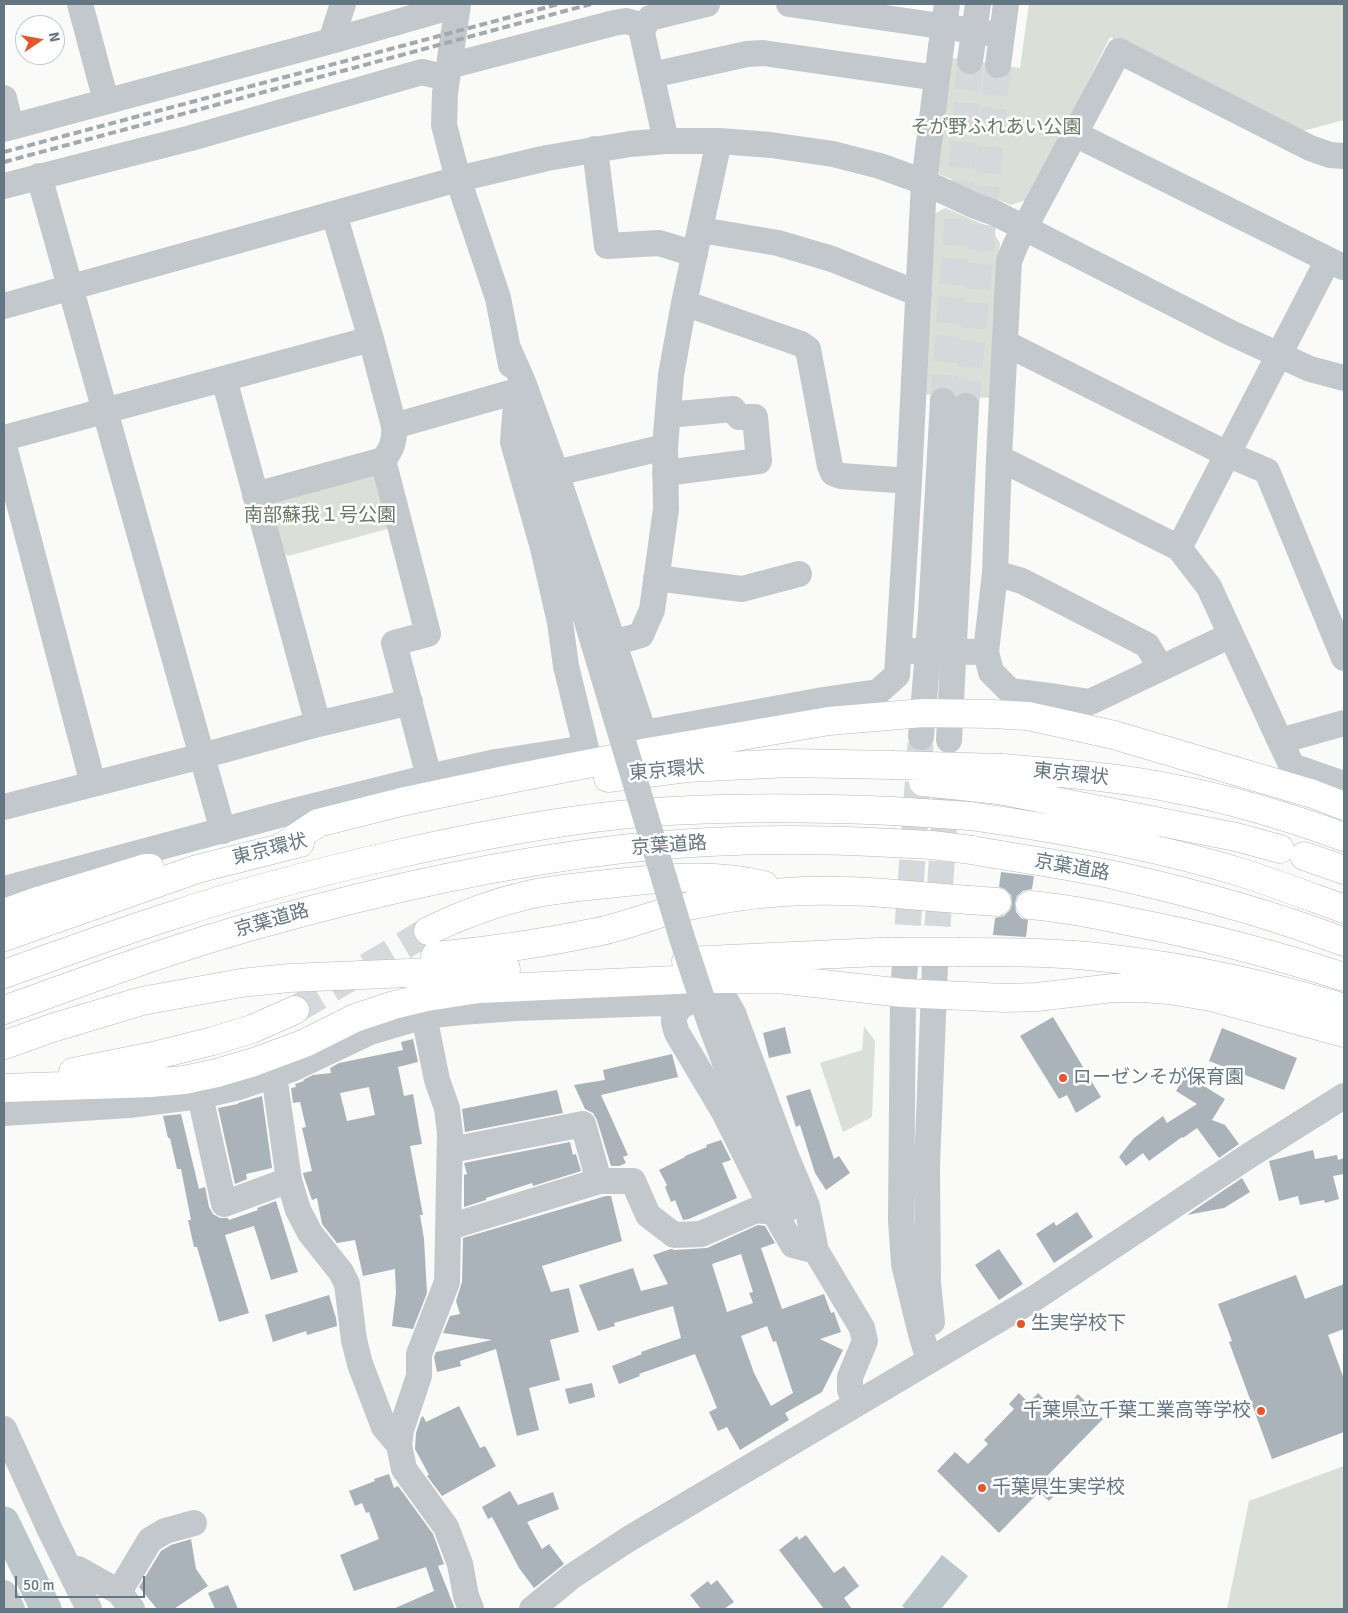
<!DOCTYPE html>
<html>
<head>
<meta charset="utf-8">
<style>
  body { margin:0 }
  #map { position:relative; width:1348px; height:1613px; overflow:hidden; background:#fafaf8; font-family:Signika,sans-serif }
  canvas { display:block }
  .frame { position:absolute; inset:0; border:5px solid #657683; pointer-events:none }
  .north { position:absolute; left:15px; top:15px; width:50px; height:50px; box-sizing:border-box; background:#fff; border:1px solid #c1c8cd; border-radius:50%; rotate:78deg; font-size:14px; font-weight:700; line-height:20px; text-align:center; color:#657683 }
  .north::after { content:''; display:block; margin:auto; width:18px; height:22px; background:#e4572e; clip-path:polygon(50% 0,100% 100%,50% 72%,0 100%) }
  .scale { position:absolute; left:15px; top:1576px; width:130px; height:22px; box-sizing:border-box; border:2px solid #657683; border-top:0; padding-left:6px; font-size:15px; line-height:18px; white-space:nowrap; color:#657683; -webkit-text-stroke:4px #fff; paint-order:stroke }
</style>
</head>
<body>
<div id="map">
<canvas width="1348" height="1613"></canvas>
<div class="frame"></div>
<div class="north">N</div>
<div class="scale">50 m</div>
</div>
<script>
const c = document.querySelector('canvas').getContext('2d');
c.lineJoin = 'round';
function fillPath(path, color) { c.fillStyle = color; c.fill(path, 'evenodd'); }
function strokePath(path, color, width, dash) { c.strokeStyle = color; c.lineWidth = width; c.lineCap = dash ? 'butt' : 'round'; c.setLineDash(dash || []); c.stroke(path); }
function drawText(font, color, halo, rows, align = 'center') {
  c.font = font + ' Signika,"Noto Sans JP",sans-serif'; c.lineWidth = 5; c.setLineDash([]); c.textBaseline = 'middle'; c.strokeStyle = halo; c.fillStyle = color; for (const [text, x, y, turn = 0] of rows) {
    c.save(); c.translate(x, y); c.rotate((+turn || 0) * Math.PI / 180); c.textAlign = isNaN(turn) ? turn : align; if (halo) c.strokeText(text, 0, 0); c.fillText(text, 0, 0); c.restore();
  }
}
fillPath(new Path2D(`
  M 1029,4 L 1344,4 L 1344,120 L 1299,132 L 1110,37 L 1029,199 L 1011,205 L 939,174 L 931,162 L 945,57 L 1020,68 Z
  M 945,208 L 990,227 L 1000,243 L 990,398 L 918,394 L 927,218 Z
  M 373,470 L 391,528 L 288,556 L 284,553 L 272,502 Z
  M 864,1026 L 875,1041 L 872,1117 L 843,1132 L 820,1063 L 862,1050 Z
  M 1344,1466 L 1344,1609 L 1227,1609 L 1249,1501 Z`), '#dadfd7');
fillPath(new Path2D(`
  M 942,1555 L 968,1576 L 941,1609 L 906,1609 L 902,1606 Z`), '#bbc7cb');
strokePath(new Path2D(`
  M 4,1522 L 46,1609`), '#bbc7cb', 31);
fillPath(new Path2D(`
  M 1001,872 L 1034,876 L 1032,889 L 1023,891 L 1017,896 L 1015,903 L 1016,912 L 1021,918 L 1028,920 L 1026,937 L 993,935 L 995,918 L 1004,916 L 1010,910 L 1012,904 L 1011,895 L 1005,889 L 999,887 Z
  M 1053,1017 L 1101,1097 L 1076,1113 L 1067,1095 L 1059,1099 L 1020,1036 Z
  M 785,1027 L 791,1053 L 769,1058 L 763,1033 Z
  M 1222,1028 L 1297,1058 L 1284,1090 L 1209,1061 Z
  M 413,1039 L 418,1062 L 398,1067 L 404,1096 L 413,1094 L 422,1144 L 410,1146 L 423,1215 L 420,1215 L 424,1239 L 427,1293 L 413,1329 L 392,1326 L 396,1293 L 395,1269 L 363,1276 L 355,1240 L 337,1243 L 322,1224 L 317,1198 L 312,1200 L 304,1177 L 303,1173 L 312,1171 L 302,1128 L 306,1127 L 300,1102 L 293,1103 L 291,1088 L 296,1087 L 295,1084 L 304,1081 L 303,1080 L 313,1075 L 331,1073 L 330,1068 L 339,1063 L 403,1050 L 401,1042 ZM 369,1087 L 375,1115 L 347,1121 L 340,1093 Z
  M 672,1054 L 678,1077 L 601,1095 L 628,1155 L 623,1157 L 626,1163 L 619,1166 L 611,1166 L 597,1120 L 593,1113 L 585,1109 L 574,1085 L 605,1080 L 603,1070 Z
  M 1186,1075 L 1225,1099 L 1212,1120 L 1225,1125 L 1239,1144 L 1219,1158 L 1197,1128 L 1183,1138 L 1182,1137 L 1149,1161 L 1143,1153 L 1126,1166 L 1119,1157 L 1134,1138 L 1163,1116 L 1167,1123 L 1197,1104 L 1176,1091 Z
  M 810,1089 L 834,1159 L 839,1156 L 850,1173 L 826,1190 L 815,1173 L 800,1125 L 796,1127 L 786,1096 Z
  M 557,1090 L 563,1113 L 465,1132 L 462,1109 Z
  M 262,1096 L 272,1168 L 246,1174 L 247,1179 L 235,1184 L 218,1108 L 238,1104 L 238,1103 Z
  M 181,1114 L 199,1189 L 205,1187 L 209,1207 L 213,1214 L 220,1218 L 228,1218 L 229,1220 L 258,1210 L 257,1208 L 276,1201 L 298,1272 L 271,1280 L 254,1226 L 225,1235 L 249,1313 L 219,1322 L 197,1247 L 194,1247 L 188,1220 L 191,1220 L 181,1169 L 177,1169 L 170,1138 L 168,1138 L 163,1116 Z
  M 721,1140 L 731,1160 L 722,1163 L 737,1198 L 689,1219 L 683,1220 L 675,1200 L 671,1202 L 665,1187 L 667,1185 L 659,1170 L 685,1157 L 685,1156 L 707,1147 L 706,1145 Z
  M 570,1142 L 573,1155 L 576,1154 L 581,1171 L 533,1186 L 532,1183 L 486,1198 L 486,1200 L 464,1207 L 464,1175 L 467,1174 L 464,1163 Z
  M 1313,1150 L 1315,1159 L 1337,1155 L 1338,1160 L 1344,1158 L 1344,1174 L 1333,1176 L 1339,1199 L 1325,1203 L 1324,1200 L 1300,1205 L 1298,1196 L 1279,1201 L 1269,1161 Z
  M 1242,1178 L 1250,1192 L 1224,1208 L 1187,1215 Z
  M 606,1196 L 611,1196 L 622,1241 L 542,1266 L 551,1292 L 569,1288 L 579,1332 L 550,1340 L 560,1380 L 529,1388 L 539,1430 L 517,1436 L 496,1349 L 460,1361 L 461,1366 L 437,1372 L 434,1357 L 436,1352 L 492,1340 L 443,1333 L 450,1316 L 460,1314 L 456,1301 L 462,1282 L 463,1238 Z
  M 1077,1212 L 1093,1237 L 1054,1263 L 1036,1234 L 1054,1222 L 1056,1226 Z
  M 758,1225 L 765,1226 L 775,1243 L 761,1248 L 782,1309 L 824,1294 L 831,1313 L 834,1312 L 841,1332 L 820,1339 L 843,1350 L 822,1392 L 785,1413 L 789,1420 L 740,1450 L 727,1427 L 718,1431 L 709,1412 L 717,1408 L 695,1354 L 639,1374 L 640,1376 L 619,1384 L 612,1366 L 642,1354 L 641,1352 L 681,1338 L 673,1306 L 614,1323 L 615,1326 L 598,1331 L 579,1285 L 633,1268 L 641,1291 L 668,1284 L 653,1255 L 671,1249 L 675,1250 L 707,1248 ZM 741,1254 L 753,1292 L 749,1293 L 753,1303 L 727,1312 L 712,1264 ZM 767,1326 L 773,1342 L 776,1341 L 793,1393 L 771,1406 L 754,1373 L 741,1336 Z
  M 999,1249 L 1023,1284 L 999,1300 L 975,1265 Z
  M 1296,1275 L 1305,1299 L 1344,1284 L 1344,1329 L 1328,1335 L 1344,1379 L 1344,1432 L 1272,1459 L 1229,1342 L 1232,1341 L 1218,1304 Z
  M 329,1295 L 336,1318 L 337,1326 L 307,1335 L 306,1331 L 273,1342 L 265,1315 Z
  M 592,1383 L 595,1397 L 569,1404 L 565,1389 Z
  M 1019,1393 L 1029,1403 L 1038,1393 L 1059,1414 L 1078,1394 L 1103,1419 L 1047,1476 L 1061,1489 L 1049,1501 L 1039,1492 L 999,1533 L 937,1471 L 955,1452 L 968,1464 L 988,1444 L 984,1440 L 1014,1409 L 1009,1404 Z
  M 459,1406 L 480,1448 L 485,1446 L 496,1466 L 442,1496 L 427,1476 L 429,1475 L 415,1449 L 416,1433 L 421,1418 L 423,1416 L 426,1422 Z
  M 389,1474 L 394,1488 L 398,1486 L 433,1534 L 444,1564 L 438,1566 L 455,1609 L 393,1609 L 434,1591 L 426,1567 L 354,1591 L 340,1555 L 379,1539 L 369,1512 L 366,1513 L 362,1503 L 355,1506 L 349,1491 L 375,1481 L 374,1479 Z
  M 510,1491 L 518,1505 L 553,1492 L 559,1509 L 527,1522 L 542,1549 L 549,1544 L 564,1564 L 534,1588 L 519,1568 L 492,1517 L 488,1519 L 482,1507 Z
  M 806,1535 L 834,1573 L 844,1566 L 859,1586 L 844,1598 L 852,1609 L 824,1609 L 779,1550 L 797,1536 L 799,1540 Z
  M 191,1539 L 196,1569 L 208,1586 L 174,1609 L 157,1609 L 139,1587 L 161,1551 L 171,1545 Z
  M 717,1580 L 734,1602 L 724,1609 L 701,1609 L 690,1595 L 708,1581 L 711,1585 Z
  M 228,1585 L 238,1609 L 215,1609 L 208,1593 Z`), '#aab3b9');
strokePath(new Path2D(`
  M 943,401 L 970,61
  M 966,406 L 998,65
  M 905,964 L 921,737
  M 935,965 L 948,763`), '#d5d9db', 26, [26, 13]);
strokePath(new Path2D(`
  M 295,1010 L 428,931`), '#d5d9db', 28, [28, 14]);
const highway = new Path2D(`
  M 1002,768 C 1060,773 1119,777 1176,789 C 1233,800 1289,817 1344,837
  M 608,778 L 687,768 L 790,763 L 891,765
  M 999,790 L 1236,837 L 1280,849
  M 970,816 C 1062,829 1155,846 1243,873 C 1277,884 1311,897 1344,909
  M 282,847 L 318,823 L 401,802 L 505,780 L 648,752 L 829,721 L 923,713 L 992,714 L 1028,716 L 1114,735 L 1313,794 L 1344,806
  M 972,850 C 1020,859 1070,865 1118,876 C 1194,893 1271,914 1344,942
  M 1304,856 L 1344,870
  M 969,900 L 997,902
  M 1030,905 C 1063,908 1095,914 1127,921 C 1201,935 1273,954 1344,977
  M 4,913 L 35,902 L 146,868 L 150,868
  M 428,931 C 461,915 496,902 532,894 C 564,888 595,885 627,882 C 672,877 719,874 764,885
  M 4,937 L 197,869 L 300,843
  M 960,952 C 1011,952 1063,952 1115,959 C 1193,968 1269,985 1344,1008
  M 435,956 C 489,951 544,943 597,932 C 626,926 655,914 684,907 C 754,891 813,888 884,893
  M 686,961 L 879,952
  M 4,974 C 61,954 119,932 177,914 C 248,890 320,872 393,855 C 468,838 543,823 619,815 C 710,806 801,807 893,811
  M 4,1010 C 88,980 173,948 260,924 C 377,891 501,863 622,849 C 712,839 803,838 892,843
  M 4,1045 L 52,1028 L 142,1001 L 241,983 L 289,978 L 506,969
  M 73,1072 L 153,1056 L 213,1041 L 252,1029 L 295,1010
  M 4,1088 L 150,1083 L 184,1080 L 217,1073 L 254,1062 L 305,1043 L 355,1018 L 394,1005 L 427,997 L 479,989 L 698,979 L 778,979 L 903,993 L 1005,998 L 1037,997 L 1113,988 L 1143,988 L 1169,990 L 1211,997 L 1344,1033`);
strokePath(highway, '#b4b9bd', 29);
strokePath(new Path2D(`
  M 80,4 L 106,101
  M 458,4 L 445,93 L 444,125 L 458,179 L 498,298 L 511,365
  M 789,4 L 1002,35
  M 331,41 L 343,4
  M 970,61 L 978,4
  M 998,65 L 1006,4
  M 449,66 L 614,23 L 626,21 L 644,26
  M 652,75 L 747,54 L 763,53 L 937,78
  M 4,98 L 11,127
  M 4,129 L 331,41 L 457,5
  M 1075,134 L 1343,267
  M 666,141 L 642,33 L 644,26 L 650,18 L 707,4
  M 595,149 L 607,246 L 659,243 L 695,254
  M 39,176 L 223,831
  M 4,186 L 191,138 L 422,72 L 447,78
  M 701,230 L 778,243 L 832,259 L 919,294
  M 1328,260 L 1179,548 L 999,458 L 1009,261 L 1016,244 L 1119,51 L 1310,148 L 1330,155 L 1344,156
  M 684,303 L 801,344 L 808,349 L 830,466 L 833,473 L 841,476 L 909,481
  M 4,306 L 458,179 L 547,158 L 630,144 L 666,141 L 719,141 L 771,145 L 833,154 L 880,166 L 924,182 L 973,205 L 995,213 L 1231,333 L 1310,369 L 1344,378
  M 1005,343 L 1227,454 L 1267,471 L 1344,658
  M 508,348 L 523,382 L 556,473 L 644,733 L 823,700 L 878,692 L 897,675 L 909,481 L 924,182 L 941,47
  M 224,379 L 318,724
  M 394,426 L 517,391 L 513,442 L 543,548 L 560,622 L 566,666 L 586,748 L 496,762 L 429,777
  M 4,438 L 371,339
  M 4,446 L 93,784
  M 999,458 L 995,573 L 986,652 L 991,672 L 1010,691 L 1057,697 L 1090,702 L 1231,635
  M 556,473 L 665,447
  M 665,473 L 759,461 L 755,417 L 739,417 L 733,409 L 668,415
  M 255,495 L 383,460
  M 1179,548 L 1209,587 L 1280,741 L 1344,723
  M 995,573 L 1022,581 L 1147,645 L 1161,668
  M 656,578 L 742,589 L 799,574
  M 613,643 L 641,635 L 652,610 L 666,509 L 665,447 L 671,375 L 684,303 L 719,141
  M 921,737 L 931,614 L 943,401
  M 949,740 L 966,406
  M 1280,741 L 1292,766 L 1344,784
  M 4,807 L 202,756 L 318,724 L 410,702
  M 4,889 L 298,810 L 429,777 L 394,643 L 428,634 L 383,460 C 392,449 395,441 394,426 L 371,339 L 334,214
  M 905,964 L 903,993 L 901,1220 L 904,1264 L 921,1334 L 929,1360
  M 715,996 L 726,1001 L 733,1013 L 786,1156 L 807,1206 L 816,1251 L 793,1245 L 774,1212 L 724,1112 L 677,1033 C 676,1030 674,1025 674,1021 C 674,1001 700,999 715,996 Z
  M 424,1016 L 437,1080 L 447,1108 L 450,1133 L 447,1282 L 419,1354 L 419,1376 L 401,1430 L 399,1445 L 404,1469 L 446,1527 L 460,1564 L 466,1596 L 471,1609
  M 274,1075 L 289,1180 L 298,1210 L 310,1233 L 341,1272 L 347,1284 L 354,1340 L 360,1364 L 384,1427 L 399,1445
  M 200,1096 L 224,1204 L 289,1180
  M 4,1113 L 129,1105 L 200,1096 L 239,1087 L 292,1069 L 370,1032 L 424,1016 L 461,1012 L 516,1008 L 661,1003 L 678,1009
  M 451,1150 L 583,1124 L 599,1181
  M 449,1227 L 599,1181 L 633,1181 L 648,1215 L 674,1235 L 701,1234 L 756,1210 L 774,1212
  M 807,1236 L 862,1328 L 865,1341 L 850,1377 L 850,1390 L 855,1404
  M 932,1322 L 928,1283 L 927,1166 L 935,965
  M 4,1429 L 50,1530 L 89,1609
  M 71,1571 L 78,1569 L 119,1592 L 132,1609
  M 119,1592 L 150,1540 L 165,1531 L 194,1523
  M 4,1593 L 12,1609
  M 532,1609 L 571,1577 L 627,1540 L 1035,1298 L 1250,1155 L 1344,1096`), '#c3c8cc', 26);
strokePath(highway, '#fff', 28);
strokePath(new Path2D(`
  M 4,152 L 559,4
  M 4,162 L 591,4`), '#a2aab0', 4, [8, 4]);
const highwayBridge = new Path2D(`
  M 891,765 L 1002,768
  M 923,782 L 999,790
  M 893,811 L 970,816
  M 892,843 L 932,845 L 972,850
  M 884,893 L 969,900
  M 879,952 L 960,952`);
strokePath(highwayBridge, '#b4b9bd', 29, []);
strokePath(new Path2D(`
  M 941,47 L 947,4
  M 525,435 L 586,618 L 682,938 L 710,1023 L 741,1105 L 789,1208
  M 899,651 L 986,652`), '#c3c8cc', 26);
strokePath(highwayBridge, '#fff', 28);
for (const [x, y, r, color] of [
  [1063,1078,5,"#e4572e"],
  [1021,1324,5,"#e4572e"],
  [1261,1411,5,"#e4572e"],
  [982,1488,5,"#e4572e"]
]) { const dot = new Path2D(); dot.arc(x, y, r, 0, 2 * Math.PI); c.fillStyle = color; c.fill(dot); strokePath(dot, '#fff', 2); }
drawText('19px', '#687a64', '#fff', [
  ["そが野ふれあい公園",996,128],
  ["南部蘇我１号公園",320,516]
]);
drawText('19px', '#657683', '#fff', [
  ["東京環状",667,771,-5],
  ["東京環状",1071,775,6],
  ["京葉道路",669,846,-4],
  ["東京環状",270,850,-14],
  ["京葉道路",1072,868,10],
  ["京葉道路",272,921,-16]
]);
drawText('19px', '#657683', '#fff', [
  ["ローゼンそが保育園",1073,1078],
  ["生実学校下",1031,1324],
  ["千葉県立千葉工業高等学校",1251,1411,"right"],
  ["千葉県生実学校",992,1488]
], 'left');
</script>
</body>
</html>
